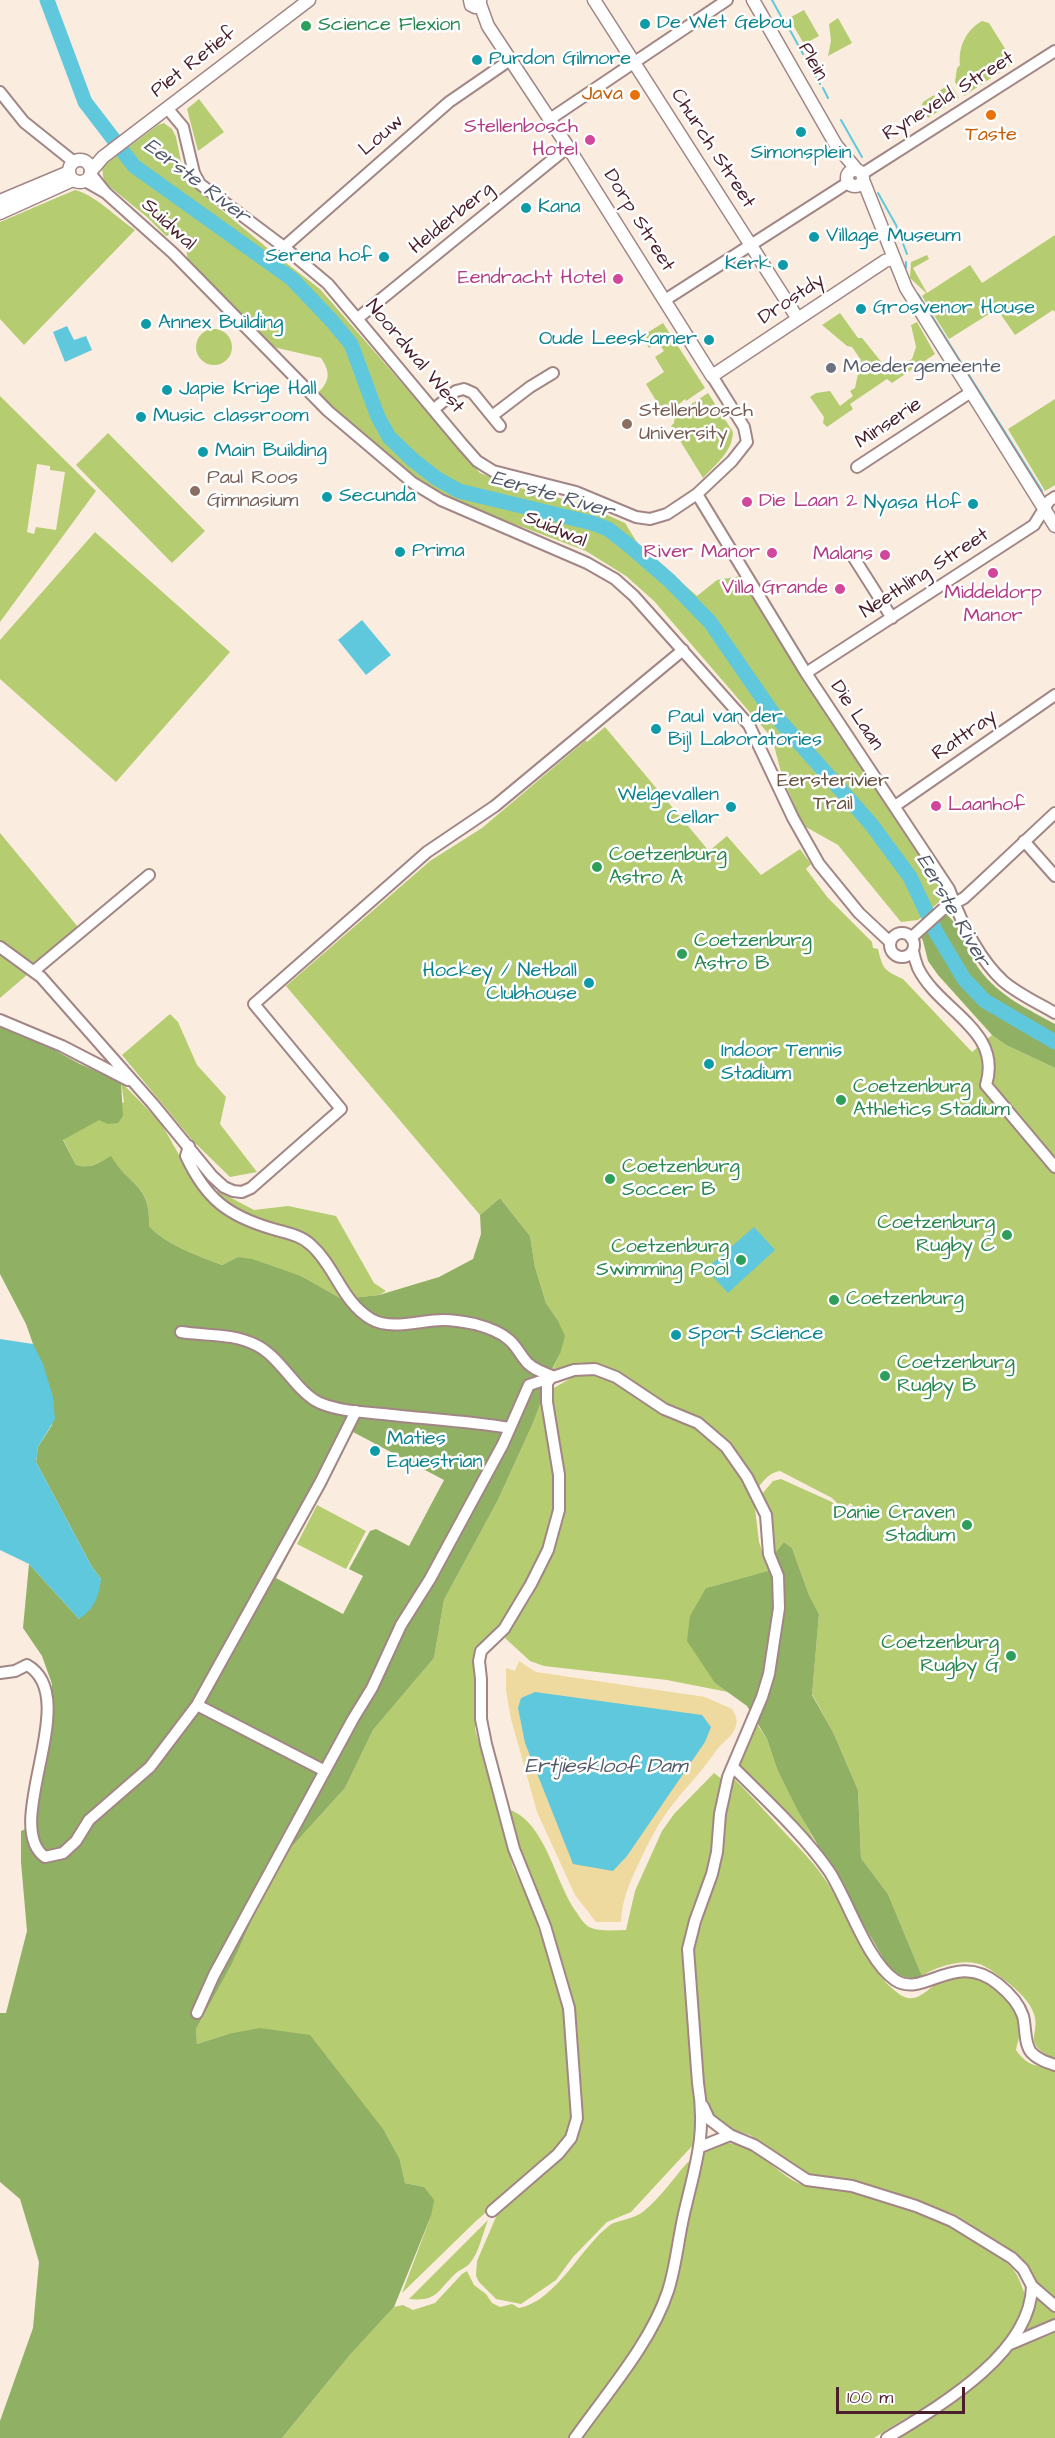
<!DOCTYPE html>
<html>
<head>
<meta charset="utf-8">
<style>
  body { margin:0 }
  #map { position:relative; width:1055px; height:2438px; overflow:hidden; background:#faeddf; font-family:"Architects Daughter",sans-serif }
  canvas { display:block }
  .scale { position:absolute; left:836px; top:2387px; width:129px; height:27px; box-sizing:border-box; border:3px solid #4a1f2b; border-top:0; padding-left:8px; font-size:18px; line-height:21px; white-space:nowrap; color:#4a1f2b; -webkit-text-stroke:4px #fff; paint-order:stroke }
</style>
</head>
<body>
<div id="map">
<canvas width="1055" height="2438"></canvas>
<div class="scale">100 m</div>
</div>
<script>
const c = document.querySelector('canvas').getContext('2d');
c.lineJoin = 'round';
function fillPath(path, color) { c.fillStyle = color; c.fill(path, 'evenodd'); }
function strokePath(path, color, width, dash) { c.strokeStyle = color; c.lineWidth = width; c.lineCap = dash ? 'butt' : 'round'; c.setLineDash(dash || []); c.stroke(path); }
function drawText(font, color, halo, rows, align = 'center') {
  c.font = font + ' "Architects Daughter",sans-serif'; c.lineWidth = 5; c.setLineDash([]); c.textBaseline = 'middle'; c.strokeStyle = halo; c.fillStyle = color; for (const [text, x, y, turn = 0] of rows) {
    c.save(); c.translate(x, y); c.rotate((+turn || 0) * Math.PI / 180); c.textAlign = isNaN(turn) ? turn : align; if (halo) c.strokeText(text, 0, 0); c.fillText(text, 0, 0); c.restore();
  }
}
fillPath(new Path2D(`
  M 804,10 L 819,36 L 804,44 L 789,18 Z
  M 838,18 L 852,43 L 828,56 L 831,41 L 829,24 Z
  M 982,21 L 989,23 L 1009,55 L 1012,64 L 964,96 L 955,82 L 957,68 L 960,65 C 958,47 966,30 982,21 Z
  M 950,84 L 959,98 L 928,118 L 921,107 L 923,102 L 934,95 L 936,99 L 924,106 L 928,113 L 953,97 L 950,90 L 942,95 L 939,91 Z
  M 199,99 L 224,132 L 198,151 L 187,109 Z
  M 164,123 L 172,129 L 176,137 L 182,166 L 190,184 L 277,256 L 320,289 L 480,473 L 516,487 L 583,504 L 625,523 L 638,544 L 697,596 L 717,580 L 741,576 L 803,675 L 939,880 L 946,896 L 918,920 L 901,922 L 838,845 L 806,827 L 801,821 L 782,776 L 772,738 L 654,601 L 626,576 L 586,551 L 456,502 L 423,484 L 317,394 C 330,381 331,373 321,358 L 273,347 L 188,259 C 184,248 193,240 178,233 L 166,236 L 147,217 L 104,182 L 102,168 L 106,164 L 158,125 Z
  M 75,190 C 94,194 117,218 135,230 L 24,345 L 0,319 L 0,222 Z
  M 1055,235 L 1055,312 L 1053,310 L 1015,335 L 997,309 L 949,339 L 922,296 L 926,293 L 910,278 L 911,262 L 927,255 L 929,259 L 913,268 L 927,293 L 970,265 L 982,283 Z
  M 840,313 L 858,338 L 862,338 L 883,364 L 886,361 L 901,365 L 912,359 L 916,347 L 911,325 L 917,322 L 935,354 L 892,383 L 887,379 L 850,404 L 853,409 L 827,427 L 823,423 L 824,417 L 810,397 L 816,393 L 830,391 L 840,406 L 853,396 L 850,391 L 855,388 L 861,360 L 852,347 L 847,346 L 822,325 Z
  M 663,323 L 705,388 L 686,401 L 685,399 L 672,410 L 666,408 L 661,409 L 646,384 L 664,372 L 655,357 L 664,351 L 658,342 L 649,348 L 642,336 Z
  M196 347a18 18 0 1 1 36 0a18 18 0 1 1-36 0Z
  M 708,393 L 733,432 C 732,452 717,463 703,478 L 671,426 L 674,423 L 675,415 Z
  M 0,396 L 96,491 L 0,622 ZM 37,464 L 50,466 L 50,470 L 65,472 L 56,530 L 36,527 L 34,534 L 27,532 Z
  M 1055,399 L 1055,485 L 1045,491 L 1008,429 Z
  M 108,433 L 205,531 L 172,563 L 76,465 Z
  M 95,532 L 230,652 L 116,782 L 0,679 L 0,640 Z
  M 605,727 L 709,851 L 727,836 L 761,875 L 800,849 L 811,864 L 806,869 L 828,898 L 872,942 L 873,948 L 878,949 C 883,970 884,970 903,979 L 972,1052 L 992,1035 L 1006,1045 L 1055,1068 L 1055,2059 C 1020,2042 1041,2036 1034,2014 C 1030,2002 1020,1993 1011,1985 C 1002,1978 993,1971 984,1966 C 967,1957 937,1966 922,1976 L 888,1894 L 861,1858 L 858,1790 L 833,1732 L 812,1694 L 819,1614 L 809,1595 L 792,1548 L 784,1542 L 775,1553 L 766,1501 L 762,1494 L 773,1481 L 781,1479 L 832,1502 L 844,1514 L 853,1505 L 850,1503 L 844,1510 L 832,1498 L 780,1471 C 770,1472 762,1482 757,1489 L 740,1455 L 734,1448 L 725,1440 L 667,1408 L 630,1379 L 612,1369 L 588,1364 L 551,1372 L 560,1354 L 557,1319 L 546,1303 L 535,1267 L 530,1236 L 500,1198 L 480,1215 L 286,986 L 430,861 L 482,828 L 586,740 L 587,742 Z
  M 0,833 L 78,927 L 43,957 L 31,964 L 0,941 Z
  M 0,953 L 28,974 L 0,998 Z
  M 170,1014 L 178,1022 L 197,1065 L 226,1097 L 220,1124 L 257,1172 L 230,1177 L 193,1141 L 122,1055 Z
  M 121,1082 L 161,1123 L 200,1192 L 218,1191 L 254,1210 L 288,1206 L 336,1216 L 374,1283 L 386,1291 L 379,1295 L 342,1299 L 301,1276 L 238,1257 L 222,1265 C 198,1256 165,1244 149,1226 C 151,1184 130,1186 111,1157 C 97,1163 92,1169 76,1165 L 63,1139 L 99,1119 L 124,1102 Z
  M 587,1374 L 598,1374 L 613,1379 L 661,1414 L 675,1416 L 688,1422 L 712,1441 L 729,1458 L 754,1500 L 759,1542 L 769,1571 L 706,1588 L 715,1683 L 728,1692 L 667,1680 L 544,1666 L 530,1661 L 505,1638 L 532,1596 L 545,1569 L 564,1519 L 564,1498 L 550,1403 L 552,1389 L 575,1376 Z
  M 540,1401 L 546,1420 L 556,1483 L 555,1519 L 534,1571 L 498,1627 L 482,1641 L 475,1658 L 475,1729 L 513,1867 L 530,1903 L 558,1987 L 567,2028 L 573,2105 L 567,2133 L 550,2157 L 476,2221 L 402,2293 L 431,2216 L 424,2187 L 405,2183 L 400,2160 L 228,2034 L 197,2044 L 196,2029 L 232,1964 L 278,1862 L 345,1788 L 373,1730 L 434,1658 L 444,1600 L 498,1500 L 533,1423 Z
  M 317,1505 L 366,1531 L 346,1569 L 297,1544 Z
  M 757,1724 L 767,1739 L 777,1769 L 817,1846 C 789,1822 768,1790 739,1767 Z
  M 714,1773 L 723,1780 L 714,1842 L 705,1878 L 692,1909 L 683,1954 L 695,2103 L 696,2126 L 693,2145 L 631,2212 L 607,2222 L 573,2257 L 556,2280 L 521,2304 L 496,2299 L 479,2282 L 476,2276 L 477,2261 L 499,2210 L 571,2148 L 580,2124 L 582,2096 L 577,2026 L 553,1930 L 521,1857 L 507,1812 L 510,1810 C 546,1823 555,1883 577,1913 C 580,1918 584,1924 589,1927 C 600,1932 614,1930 626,1930 L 635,1891 L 662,1831 L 674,1814 Z
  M 734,1779 C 753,1797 769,1816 787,1835 C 802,1851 816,1865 828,1884 C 852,1921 862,1966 899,1994 C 920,2009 931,1980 950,1977 C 979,1972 1015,1993 1020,2023 C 1021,2031 1018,2041 1016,2050 C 1029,2068 1036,2064 1055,2071 L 1055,2300 L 1041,2290 L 1027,2265 L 1014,2252 L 954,2214 L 863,2184 L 806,2174 L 750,2135 L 728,2128 L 714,2116 L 708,2104 L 704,2085 L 692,1957 L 730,1786 Z
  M 723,2143 C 755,2142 772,2170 798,2183 C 815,2190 835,2187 853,2191 C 904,2204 975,2229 1012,2268 C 1019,2276 1022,2287 1026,2297 C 1004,2372 934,2399 874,2438 L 579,2438 L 660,2322 L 696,2192 L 704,2151 Z
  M 696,2157 L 664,2292 L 653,2317 L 637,2343 L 570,2438 L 282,2438 L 349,2356 L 394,2307 L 403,2305 L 413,2310 L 435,2303 L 462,2274 L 467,2271 L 474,2285 L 486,2294 L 492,2303 L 500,2307 L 512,2304 L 519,2308 C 556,2301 581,2247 610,2225 C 617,2220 633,2220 644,2211 C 660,2198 673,2179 687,2163 Z
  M 488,2220 C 483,2232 479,2253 470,2263 C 466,2268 459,2270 455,2274 C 437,2291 437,2302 409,2299 Z
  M 1035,2294 L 1055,2311 L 1055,2322 L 1020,2337 L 1034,2309 Z
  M 1055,2329 L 1055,2438 L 899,2438 L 961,2398 L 1017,2346 Z`), '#b5cc71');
fillPath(new Path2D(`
  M 947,915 C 963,928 968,954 980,970 C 999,996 1028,1009 1055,1024 L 1055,1068 L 1006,1045 L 992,1035 L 938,975 L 928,961 L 923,941 L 920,935 L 941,916 Z
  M 0,1024 L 14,1028 L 80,1064 L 121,1082 L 123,1116 L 118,1123 L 108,1124 L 99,1120 L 63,1140 L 76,1165 C 92,1169 98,1163 111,1156 C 129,1186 151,1184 149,1226 C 165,1244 198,1256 222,1265 L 238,1257 L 252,1259 L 301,1276 L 342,1299 L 379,1295 L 439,1277 L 473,1259 L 481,1234 L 480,1215 L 500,1198 L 530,1236 L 535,1267 L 546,1303 L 557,1319 L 565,1336 L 560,1354 L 553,1367 L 533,1423 L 498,1500 L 444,1600 L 434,1658 L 373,1730 L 345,1788 L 278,1862 L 232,1964 L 196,2029 L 197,2044 L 228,2034 L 260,2028 L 310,2035 L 383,2129 L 400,2160 L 405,2183 L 424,2187 L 434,2200 L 431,2216 L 394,2307 L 349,2356 L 282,2438 L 0,2438 L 0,2421 L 33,2328 L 39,2262 L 20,2199 L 0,2182 L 0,2013 L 6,2013 L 27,1931 L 21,1862 L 21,1831 L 34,1825 L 52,1684 L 42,1656 L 23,1628 L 29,1564 L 79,1619 L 101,1579 L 92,1567 L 36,1462 L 38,1447 L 52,1425 L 33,1344 L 26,1324 L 0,1274 ZM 353,1432 L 444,1480 L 409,1546 L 376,1529 L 370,1531 L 349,1569 L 363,1576 L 343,1614 L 276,1578 Z
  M 784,1542 L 792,1548 L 809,1595 L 819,1614 L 812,1695 L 833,1732 L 858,1790 L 861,1858 L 888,1894 L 922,1976 C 910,1981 901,1976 890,1970 L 798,1811 L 777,1769 L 767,1739 L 747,1706 L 715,1683 L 687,1641 L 690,1616 L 706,1588 L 779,1568 L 775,1553 Z`), '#90b063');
fillPath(new Path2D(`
  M 519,1661 L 536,1672 L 705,1697 L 732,1709 C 735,1714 738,1719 736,1726 C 733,1737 722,1742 716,1751 C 701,1773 682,1791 667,1812 C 655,1829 647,1846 638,1865 C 629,1884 622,1900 621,1922 L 596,1922 L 575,1895 L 537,1812 L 511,1719 L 506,1691 L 506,1668 L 515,1671 Z`), '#eeda9e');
fillPath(new Path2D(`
  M 67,326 L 74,340 L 86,336 L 92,350 L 65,362 L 53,332 Z
  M 362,620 L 391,655 L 366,675 L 338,640 Z
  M 754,1227 L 775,1250 L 728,1293 L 706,1269 Z
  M 0,1339 L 33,1344 L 43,1364 L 53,1397 L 55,1419 L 38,1447 L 36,1462 L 92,1567 L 101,1579 C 99,1597 94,1609 79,1619 L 29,1564 L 0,1550 Z
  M 535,1692 L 702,1715 L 711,1727 L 705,1742 L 627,1856 L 613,1871 L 573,1864 L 525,1743 L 518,1708 L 521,1698 Z`), '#60c8dc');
strokePath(new Path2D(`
  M 772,0 L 782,18
  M 785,21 L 803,54
  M 811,67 L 820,84
  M 823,88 L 828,98
  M 841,120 L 862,157
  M 878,193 L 896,225 L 907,254
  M 906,262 L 906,268
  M 918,294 L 1042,491`), '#60c8dc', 2);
strokePath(new Path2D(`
  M 47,0 L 85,102 L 134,166 L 292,279 L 332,321 L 351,344 L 378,417 L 389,437 L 413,460 L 436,478 L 459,491 L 592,523 L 608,529 L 631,547 L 670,581 L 710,622 L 772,712 L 871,824 L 910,877 L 936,932 L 964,979 L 985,1001 L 1055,1042`), '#60c8dc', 15);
const minor = new Path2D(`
  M 0,92 L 24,122 L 74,162
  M 167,108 L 183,127 L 194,173 L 200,184 L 284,247 L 328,284 L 462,444 L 477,461 L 493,471 L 576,492 L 636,517 L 650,519 L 667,514 L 697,494 L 732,461 L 747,442 L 744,427 L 712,376
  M 550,119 L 727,0
  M 90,173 L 106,193 L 173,253 L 328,411 L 413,483 L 441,500 L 587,563 L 615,579 L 634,596 L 749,725 L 793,818 L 819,864 L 859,913 L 890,942
  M 862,174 L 1055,51
  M 85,181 L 106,193
  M 284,247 L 449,102 L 510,60
  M 665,300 L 849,182
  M 358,318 L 568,147
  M 434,409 L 456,391 L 464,389 L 473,393 L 500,426
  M 492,416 L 530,387 L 553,373
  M 857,467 L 971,392
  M 697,494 L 806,673 L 949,889 C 961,922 977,957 1003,981 C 1018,994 1038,1003 1055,1013
  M 854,558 L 892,618
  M 806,673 L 1034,525 L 1049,501 L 1055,497
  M 895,806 L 1055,695
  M 1024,841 L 1055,876
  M890 945a12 12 0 1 1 24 0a12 12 0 1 1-24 0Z
  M 911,938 L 942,910 L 964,898 L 976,887 L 1055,813
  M 0,947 L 41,977 L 153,1104 L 212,1176 L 224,1187 L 233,1191 L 242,1192 L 251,1188 L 341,1109 L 254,1004 L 427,852 L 495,806 L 683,650
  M 913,951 C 914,956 916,963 918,968 C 939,1011 1003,1030 986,1085 L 1055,1167
  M 34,971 L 149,875
  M 0,1020 L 62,1046 L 128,1080
  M 189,1146 L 186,1156 C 206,1199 228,1216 273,1229 C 286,1233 301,1235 311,1245 C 335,1266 342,1302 371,1319 C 392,1331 420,1320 443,1320 C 453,1320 465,1322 475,1324 C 486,1327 499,1331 508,1339 C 516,1345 519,1353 525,1360 C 531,1369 543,1372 552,1376
  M 181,1332 C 206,1336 233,1333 256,1345 C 281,1357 297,1393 320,1403 C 339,1411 362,1412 383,1414 C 425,1419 468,1421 510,1428
  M 0,1673 L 15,1671 L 27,1665 C 84,1697 0,1825 45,1857 L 63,1853 L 76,1841 L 89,1820 L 150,1767 L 197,1705 L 320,1483 L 356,1411
  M 197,1705 L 325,1771
  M 733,1767 C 764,1798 804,1835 829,1871 C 848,1900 867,1961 895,1980 C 924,1999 955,1949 998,1984 C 1008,1992 1019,2004 1023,2016 C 1026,2027 1024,2043 1031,2052 C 1037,2059 1046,2062 1055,2065
  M 197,2013 L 214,1975 L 353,1719 L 372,1688 L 401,1625 L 430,1579 L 503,1444 L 529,1385 L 574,1370 L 595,1369 L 616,1377 L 664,1409 L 698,1423 L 726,1447 L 747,1477 L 766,1515 L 769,1554 L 778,1576 L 779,1608 L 769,1674 L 762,1697 L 728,1777 L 720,1814 L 717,1852 L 712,1874 L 695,1921 L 688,1949 L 698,2083 C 707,2135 695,2166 684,2214 C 678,2240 676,2266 668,2291 C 651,2343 606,2394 575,2438
  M 730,2135 L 754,2145 L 807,2180 L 852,2186 L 916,2206 L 952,2221 L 1012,2258 L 1023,2269 L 1032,2286
  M 700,2147 L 730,2135 L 709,2119 L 703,2106
  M 492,2211 L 558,2154 L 571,2138 L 577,2118 L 569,2008 L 545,1926 L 514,1849 L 486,1744 L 481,1719 L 481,1679 L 479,1661 L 481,1651 L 504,1629 L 531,1584 L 548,1550 L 559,1510 L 559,1475 L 547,1402 L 547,1383 L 552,1376
  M 1008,2345 L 1055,2325
  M 887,2438 C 938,2407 1031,2354 1032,2286 L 1055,2306`);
const tertiary = new Path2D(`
  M 470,0 L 471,5 L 475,7 L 480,4 L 480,0
  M 594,0 L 798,319
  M 753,0 L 836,145 L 857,170
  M 480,4 L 488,26 L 568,147 L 712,376 L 885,261 L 894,258
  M69 171a11 11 0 1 1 22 0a11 11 0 1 1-22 0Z
  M847 178a8 8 0 1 1 16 0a8 8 0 1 1-16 0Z
  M 91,171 L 103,157 L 309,0
  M 863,180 L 906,288 L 1055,526
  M 0,201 L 69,172
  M 0,213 L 73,180`);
strokePath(minor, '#a28685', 14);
strokePath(tertiary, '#a28685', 15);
strokePath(minor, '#fff', 10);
strokePath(tertiary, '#fff', 12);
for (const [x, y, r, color] of [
  [645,24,6,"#0f9aa8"],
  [306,26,6,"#2e9e5b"],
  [477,60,6,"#0f9aa8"],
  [635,95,6,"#e8710a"],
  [991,115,6,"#e8710a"],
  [801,132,6,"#0f9aa8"],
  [590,140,6,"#d1479c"],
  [526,208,6,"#0f9aa8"],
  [814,237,6,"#0f9aa8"],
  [384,257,6,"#0f9aa8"],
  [783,265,6,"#0f9aa8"],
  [618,279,6,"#d1479c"],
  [861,309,6,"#0f9aa8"],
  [146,324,6,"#0f9aa8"],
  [709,340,6,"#0f9aa8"],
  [831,368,6,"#6b7280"],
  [167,390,6,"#0f9aa8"],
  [141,417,6,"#0f9aa8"],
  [627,424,6,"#8d6e63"],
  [203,452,6,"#0f9aa8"],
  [195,491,6,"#8d6e63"],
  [327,497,6,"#0f9aa8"],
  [747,502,6,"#d1479c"],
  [973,504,6,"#0f9aa8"],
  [400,552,6,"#0f9aa8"],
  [772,553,6,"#d1479c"],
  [885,555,6,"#d1479c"],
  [993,573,6,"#d1479c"],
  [840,589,6,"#d1479c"],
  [656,729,6,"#0f9aa8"],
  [936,806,6,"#d1479c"],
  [731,807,6,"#0f9aa8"],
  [597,867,6,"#2e9e5b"],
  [682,954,6,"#2e9e5b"],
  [589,983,6,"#0f9aa8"],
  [709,1064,6,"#0f9aa8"],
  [841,1100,6,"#2e9e5b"],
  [610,1179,6,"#2e9e5b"],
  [1007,1235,6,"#2e9e5b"],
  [741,1260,6,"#2e9e5b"],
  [834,1300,6,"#2e9e5b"],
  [676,1335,6,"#0f9aa8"],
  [885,1376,6,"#2e9e5b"],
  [375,1451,6,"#0f9aa8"],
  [967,1525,6,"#2e9e5b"],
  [1011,1656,6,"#2e9e5b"]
]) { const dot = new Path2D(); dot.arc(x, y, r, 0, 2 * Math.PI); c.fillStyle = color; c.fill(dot); strokePath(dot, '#fff', 2); }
drawText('20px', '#0d838f', '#fff', [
  ["De Wet Gebou",657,24],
  ["Purdon Gilmore",489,60],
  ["Simonsplein",801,154,"center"],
  ["Kana",538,208],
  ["Village Museum",826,237],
  ["Serena hof",372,257,"right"],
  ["Kerk",771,265,"right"],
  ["Grosvenor House",873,309],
  ["Annex Building",158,324],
  ["Oude Leeskamer",697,340,"right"],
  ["Japie Krige Hall",179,390],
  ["Music classroom",153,417],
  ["Main Building",215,452],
  ["Secunda",339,497],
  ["Nyasa Hof",961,504,"right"],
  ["Prima",412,552],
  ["Paul van der",668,718],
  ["Bijl Laboratories",668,741],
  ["Welgevallen",719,796,"right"],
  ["Cellar",719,819,"right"],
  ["Hockey / Netball",577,972,"right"],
  ["Clubhouse",577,995,"right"],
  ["Indoor Tennis",721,1052],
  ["Stadium",721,1075],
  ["Sport Science",688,1335],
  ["Maties",387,1440],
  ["Equestrian",387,1463]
], 'left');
drawText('20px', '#27864d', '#fff', [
  ["Science Flexion",318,26],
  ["Coetzenburg",609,856],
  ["Astro A",609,879],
  ["Coetzenburg",694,942],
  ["Astro B",694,965],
  ["Coetzenburg",853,1088],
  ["Athletics Stadium",853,1111],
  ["Coetzenburg",622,1168],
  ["Soccer B",622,1191],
  ["Coetzenburg",995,1224,"right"],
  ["Rugby C",995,1247,"right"],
  ["Coetzenburg",729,1248,"right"],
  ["Swimming Pool",729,1271,"right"],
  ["Coetzenburg",846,1300],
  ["Coetzenburg",897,1364],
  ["Rugby B",897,1387],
  ["Danie Craven",955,1514,"right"],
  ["Stadium",955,1537,"right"],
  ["Coetzenburg",999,1644,"right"],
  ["Rugby G",999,1667,"right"]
], 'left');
drawText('20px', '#4a1f2b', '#fff', [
  ["Plein",812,62,60],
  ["Piet Retief",194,63,-38],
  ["Ryneveld Street",949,97,-32],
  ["Louw",382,136,-41],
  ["Church Street",712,149,57],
  ["Helderberg",452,219,-39],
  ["Dorp Street",638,221,58],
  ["Suidwal",168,225,43],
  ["Drostdy",792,300,-34],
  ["Noordwal West",414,357,50],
  ["Minserie",889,424,-34],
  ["Suidwal",555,530,23],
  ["Neethling Street",925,574,-33],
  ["Die Laan",856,716,56],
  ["Rattray",965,736,-35]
]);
drawText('20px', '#c56008', '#fff', [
  ["Java",623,95],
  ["Taste",991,136,"center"]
], 'right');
drawText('20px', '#b23c85', '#fff', [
  ["Stellenbosch",578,128],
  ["Hotel",578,151],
  ["Eendracht Hotel",606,279],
  ["Die Laan 2",759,502,"left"],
  ["River Manor",760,553],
  ["Malans",873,555],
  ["Villa Grande",828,589],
  ["Middeldorp",993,594,"center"],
  ["Manor",993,617,"center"],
  ["Laanhof",948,806,"left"]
], 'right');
drawText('20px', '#5b616d', '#fff', [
  ["Moedergemeente",843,368]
], 'left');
drawText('20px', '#785e54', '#fff', [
  ["Stellenbosch",639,412],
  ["University",639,435],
  ["Paul Roos",207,479],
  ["Gimnasium",207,502]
], 'left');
drawText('20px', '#6a5340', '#fff', [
  ["Eersterivier",833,782],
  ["Trail",833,805]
]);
drawText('italic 21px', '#525a69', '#fff', [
  ["Eerste River",196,182,37],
  ["Eerste River",552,496,16],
  ["Eerste River",952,911,60],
  ["Ertjieskloof Dam",606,1768]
]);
</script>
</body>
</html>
